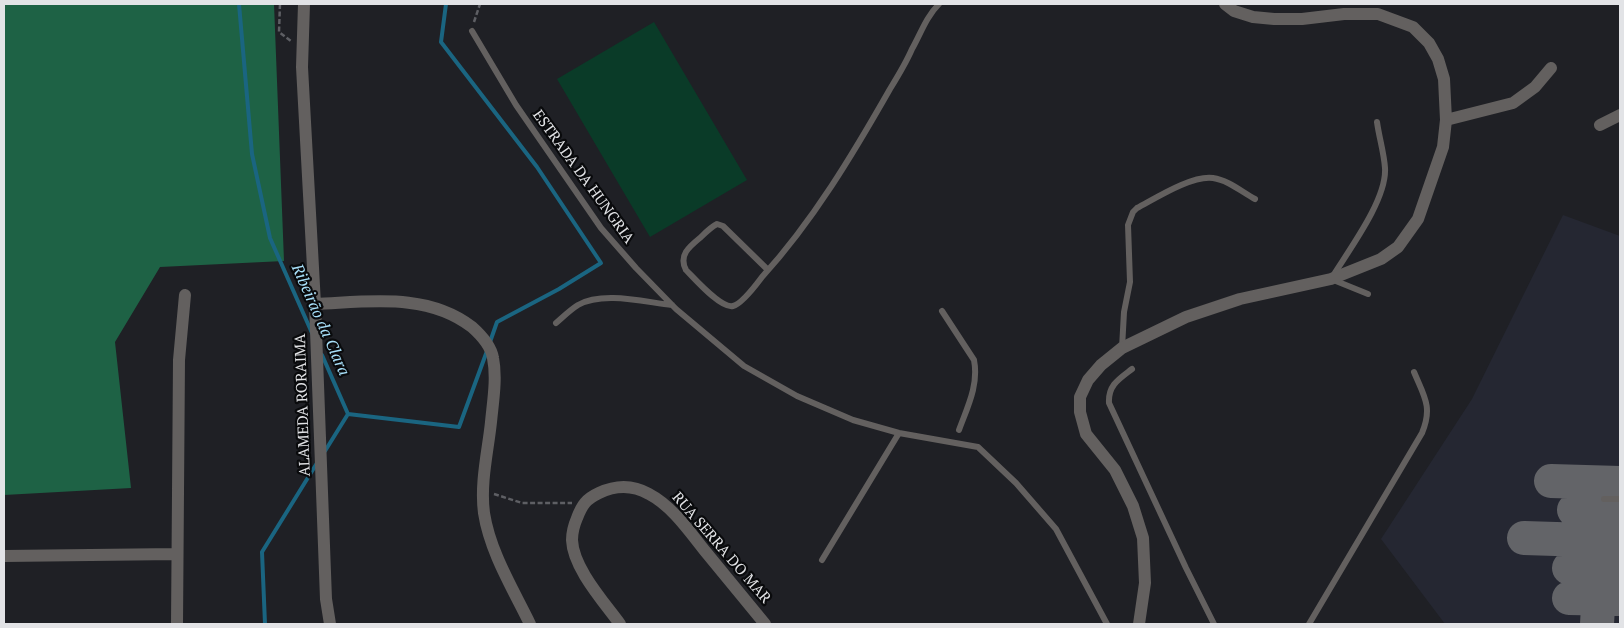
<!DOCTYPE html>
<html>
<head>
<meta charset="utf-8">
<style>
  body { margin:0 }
  #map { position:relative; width:1624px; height:628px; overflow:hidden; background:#1f2025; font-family:"PT Serif",serif }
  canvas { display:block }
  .frame { position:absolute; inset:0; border:5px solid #e2e3e6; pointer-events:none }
</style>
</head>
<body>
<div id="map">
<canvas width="1624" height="628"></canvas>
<div class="frame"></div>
</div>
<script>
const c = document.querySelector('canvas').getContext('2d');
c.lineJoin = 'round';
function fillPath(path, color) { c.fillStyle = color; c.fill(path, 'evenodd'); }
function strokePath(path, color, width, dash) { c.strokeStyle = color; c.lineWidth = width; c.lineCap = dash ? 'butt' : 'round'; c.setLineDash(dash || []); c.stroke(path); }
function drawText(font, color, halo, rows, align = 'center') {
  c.font = font + ' "PT Serif",serif'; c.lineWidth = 4.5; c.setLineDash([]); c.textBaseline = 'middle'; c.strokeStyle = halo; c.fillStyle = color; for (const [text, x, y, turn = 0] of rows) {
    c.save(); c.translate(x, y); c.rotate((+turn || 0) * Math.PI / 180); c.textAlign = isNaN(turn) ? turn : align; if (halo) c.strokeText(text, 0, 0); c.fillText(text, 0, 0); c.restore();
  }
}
fillPath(new Path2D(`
  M 1563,215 L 1620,236 L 1620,624 L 1445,624 L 1381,539 L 1472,399 Z`), '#252732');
fillPath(new Path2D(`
  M 654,22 L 747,180 L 650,237 L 557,79 Z`), '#0a3b28');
fillPath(new Path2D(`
  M 4,4 L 274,4 L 284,261 L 160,267 L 115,342 L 131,488 L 4,495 Z`), '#1e6245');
strokePath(new Path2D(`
  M 239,4 L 252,154 L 270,238 L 312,333
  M 446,4 L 441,42 L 537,167 L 601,263 L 559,289 L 497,322 L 490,342
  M 322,355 L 348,414 L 325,451
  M 348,414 L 459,427 L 487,351
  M 265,624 L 262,552 L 317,463`), '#1a6581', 4);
strokePath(new Path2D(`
  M 1551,481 L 1620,483
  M 1574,510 L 1620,512
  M 1524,538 L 1620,541
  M 1569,568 L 1620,569
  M 1569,598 L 1620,599
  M 1597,624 L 1605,483`), '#636468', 34);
strokePath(new Path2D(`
  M 280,4 L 279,32 L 291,41
  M 474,22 L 480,4
  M 494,494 L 522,503 L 572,503`), '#5e5f64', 2.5, [5, 2.5]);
strokePath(new Path2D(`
  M 472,31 L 516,105 L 601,228 L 636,268 L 676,309 L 744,366 L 797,396 L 853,420 L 899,433 L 978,447 L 1016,483 L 1056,529 L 1107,624
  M 768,270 L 723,226 L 717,224 C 711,227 706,232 701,237 C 690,246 678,255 686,270 C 695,279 721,309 733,306 C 742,304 756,285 762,277 C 813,221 853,154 890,89 C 898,76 906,63 912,49 C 921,33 926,17 939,4
  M 1368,294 L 1331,279 C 1348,251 1387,200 1385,168 C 1384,153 1379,137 1377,122
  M 942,311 L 974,360 C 979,385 967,408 959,430
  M 556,323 C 563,317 570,310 578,305 C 603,291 644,302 672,305
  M 1122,348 L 1124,312 L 1130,282 L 1128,225 L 1133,212 L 1137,208 C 1156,198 1192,175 1213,178 C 1228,180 1242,192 1255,199
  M 1132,369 C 1119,379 1108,385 1109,403 L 1186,568 L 1214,624
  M 1604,499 L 1620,499
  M 822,560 L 899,433
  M 1309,624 L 1422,433 C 1433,407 1424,396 1414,372`), '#63605f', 6);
strokePath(new Path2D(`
  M 304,4 L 302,67 L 315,304 L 326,599 L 330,624
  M 1446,120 L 1513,103 L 1535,87 L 1551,68
  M 1600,125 L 1620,115
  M 315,304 C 368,302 427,292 472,327 C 481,335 491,346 493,358 C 497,378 493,401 491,422 C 488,451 480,483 484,513 C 490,552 513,589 530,624
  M 4,556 L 177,554
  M 177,624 L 179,360 L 185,295
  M 620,624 C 604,602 573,568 572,540 C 572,532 574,525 577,518 C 582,505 586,499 599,493 C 616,485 633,485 649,494 C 672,506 689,531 705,551 C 725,575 745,600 765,624
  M 1139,624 L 1145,583 L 1143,538 L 1133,506 L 1115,470 L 1086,434 L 1080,412 L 1080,397 L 1088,380 L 1101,365 L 1122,348 L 1186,317 L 1240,299 L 1331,279 L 1381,259 L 1398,247 L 1418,219 L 1443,147 L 1446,120 L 1444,79 L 1438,59 L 1429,43 L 1413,27 L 1378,14 L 1344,14 L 1302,19 L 1274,19 L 1253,17 L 1234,11 L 1225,4`), '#63605f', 12);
drawText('15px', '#e2e3e6', '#090a0c', [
  ["ESTRADA DA HUNGRIA",583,177,54],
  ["ALAMEDA RORAIMA",303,405,-92],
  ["RUA SERRA DO MAR",721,548,49]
]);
drawText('italic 16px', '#a8e0fa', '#090a0c', [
  ["Ribeirão da Clara",320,320,66]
]);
</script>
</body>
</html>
